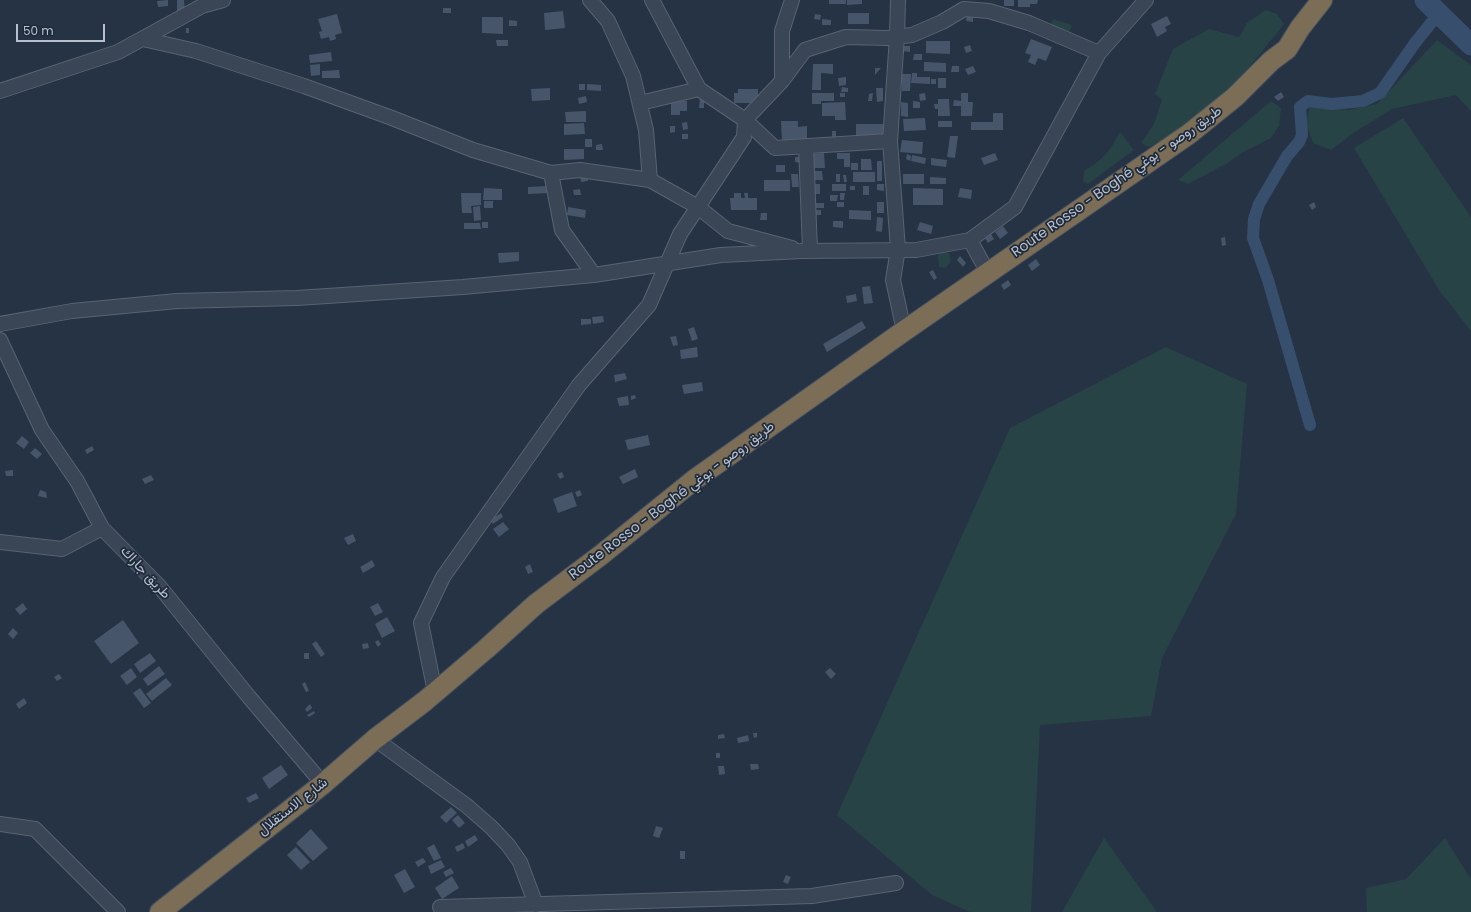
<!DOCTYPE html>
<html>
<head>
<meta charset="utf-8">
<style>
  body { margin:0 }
  #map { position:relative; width:1471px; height:912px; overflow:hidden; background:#253345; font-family:Poppins,sans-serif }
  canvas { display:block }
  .scale { position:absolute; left:16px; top:24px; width:89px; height:18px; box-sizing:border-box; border:2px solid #b8c0ce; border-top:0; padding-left:5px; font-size:12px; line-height:14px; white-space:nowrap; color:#b8c0ce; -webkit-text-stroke:3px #1e2a3a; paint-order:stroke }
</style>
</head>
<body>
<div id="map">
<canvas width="1471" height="912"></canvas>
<div class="scale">50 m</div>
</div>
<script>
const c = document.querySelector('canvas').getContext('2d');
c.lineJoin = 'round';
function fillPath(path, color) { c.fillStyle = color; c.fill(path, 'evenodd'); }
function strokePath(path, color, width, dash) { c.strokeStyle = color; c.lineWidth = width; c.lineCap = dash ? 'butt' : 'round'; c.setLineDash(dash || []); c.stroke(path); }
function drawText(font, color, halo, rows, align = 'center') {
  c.font = font + ' Poppins,Vazirmatn,sans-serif'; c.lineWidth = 3.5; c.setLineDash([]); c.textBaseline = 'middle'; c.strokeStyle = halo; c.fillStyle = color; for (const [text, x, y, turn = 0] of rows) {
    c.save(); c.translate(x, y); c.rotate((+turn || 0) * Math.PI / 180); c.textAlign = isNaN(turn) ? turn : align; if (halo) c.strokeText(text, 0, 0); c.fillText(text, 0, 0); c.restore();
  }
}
fillPath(new Path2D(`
  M 1266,10 L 1277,14 L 1284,24 L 1242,76 L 1189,126 L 1149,147 L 1141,143 L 1154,124 L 1162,99 L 1155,94 L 1173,49 L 1209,29 L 1239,37 L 1247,23 Z
  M 1053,19 L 1072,25 L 1068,36 L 1049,29 Z
  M 1437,40 L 1471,65 L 1471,111 L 1456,95 L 1392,109 L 1352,134 L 1331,150 L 1313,143 L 1306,124 L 1310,106 L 1348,110 L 1377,104 Z
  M 1271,101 L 1281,108 L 1279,126 L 1271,138 L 1243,152 L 1226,164 L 1188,184 L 1178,180 Z
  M 1403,118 L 1471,217 L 1471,331 L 1439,290 L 1354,148 Z
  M 1120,132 L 1134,150 L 1088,184 L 1083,181 L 1084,171 C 1103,160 1109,152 1120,132 Z
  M 942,251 L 949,253 L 951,261 L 946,268 L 939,267 L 938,256 Z
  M 1166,347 L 1247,384 L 1236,514 L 1162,658 L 1151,716 L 1040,725 L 1031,912 L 970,912 L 932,895 L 837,815 L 1010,428 Z
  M 1104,838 L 1157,912 L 1062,912 Z
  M 1445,838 L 1471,879 L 1471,912 L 1367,912 L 1366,888 L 1406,879 Z`), '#274346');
strokePath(new Path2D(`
  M 1310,425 L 1268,280 L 1253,238 L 1254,219 L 1259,204 L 1287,156 L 1299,142 L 1302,135 L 1300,107 L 1308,101 L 1332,104 L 1363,101 L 1380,93 L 1415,43 L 1439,13`), '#384e6d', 12);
strokePath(new Path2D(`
  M 1425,0 L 1471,45`), '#384e6d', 21);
fillPath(new Path2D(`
  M 168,0 L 168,6 L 158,7 L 157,1 Z
  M 177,0 L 184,0 L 185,12 L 177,12 Z
  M 829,0 L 846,0 L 846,4 L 829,4 Z
  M 847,0 L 862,0 L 862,4 L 847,5 Z
  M 1004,0 L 1014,0 L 1014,6 L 1004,6 Z
  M 1018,0 L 1038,0 L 1037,4 L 1030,4 L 1030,7 L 1018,7 Z
  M 443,8 L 451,8 L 451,13 L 443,13 Z
  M 563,11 L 565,28 L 545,30 L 544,13 Z
  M 848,13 L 869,13 L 869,24 L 848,24 Z
  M 337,14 L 342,33 L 335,35 L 336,39 L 330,41 L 329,37 L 321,39 L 319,32 L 322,31 L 318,19 Z
  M 815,14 L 821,15 L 820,20 L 814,19 Z
  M 967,15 L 973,15 L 973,22 L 966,21 Z
  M 1167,16 L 1171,24 L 1165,27 L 1167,31 L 1157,37 L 1151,24 Z
  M 482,17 L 503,17 L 503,34 L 482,33 Z
  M 822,19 L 831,20 L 831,25 L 822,25 Z
  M 509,20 L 517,21 L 517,26 L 509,26 Z
  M 186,28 L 189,28 L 189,33 L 186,33 Z
  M 1031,39 L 1052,47 L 1046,61 L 1038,58 L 1035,65 L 1028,62 L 1031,55 L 1025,53 Z
  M 496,40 L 508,40 L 508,46 L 497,46 Z
  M 926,41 L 950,41 L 950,54 L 926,53 Z
  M 970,45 L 972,51 L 966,53 L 964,47 Z
  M 904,46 L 910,46 L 910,52 L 903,51 Z
  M 331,52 L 332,61 L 310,63 L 309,55 Z
  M 914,54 L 922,54 L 922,60 L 913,60 Z
  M 924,62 L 946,63 L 946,72 L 924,71 Z
  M 320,64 L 320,75 L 311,76 L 310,65 Z
  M 813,64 L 833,64 L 833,74 L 821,73 L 821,90 L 812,90 Z
  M 952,66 L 959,66 L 959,72 L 951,72 Z
  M 973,66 L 976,72 L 968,75 L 965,69 Z
  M 875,68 L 881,68 L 875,75 Z
  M 339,70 L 340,78 L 322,78 L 322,71 Z
  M 912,73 L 917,73 L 917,77 L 930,77 L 930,84 L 911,83 Z
  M 902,74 L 911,74 L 910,91 L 902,91 Z
  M 846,77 L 846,85 L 839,86 L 838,78 Z
  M 938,78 L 946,78 L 946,88 L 938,88 Z
  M 931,79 L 936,79 L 936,84 L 931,84 Z
  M 579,84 L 585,84 L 585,90 L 579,90 Z
  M 587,84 L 601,85 L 601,91 L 587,90 Z
  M 842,87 L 848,88 L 848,92 L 841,92 Z
  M 550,88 L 550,100 L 532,101 L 531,89 Z
  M 876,88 L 883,88 L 883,101 L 877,102 Z
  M 738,89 L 758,89 L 758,103 L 734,103 L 734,93 L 738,93 Z
  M 1281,92 L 1284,97 L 1278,101 L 1274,97 Z
  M 812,93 L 834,93 L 834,101 L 821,101 L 821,104 L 812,104 Z
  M 840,93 L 845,93 L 845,97 L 840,97 Z
  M 873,93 L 872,101 L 868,101 L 869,94 Z
  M 925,93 L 926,100 L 920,101 L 919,94 Z
  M 961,93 L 968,93 L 968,102 L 973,102 L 972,116 L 961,116 L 961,106 L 953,106 L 954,100 L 961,101 Z
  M 586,96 L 587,102 L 579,104 L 578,98 Z
  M 700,98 L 704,99 L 704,108 L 699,108 Z
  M 938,99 L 949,99 L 950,116 L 938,116 L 938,109 L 935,109 L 934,104 L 938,104 Z
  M 671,101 L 687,101 L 687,111 L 680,111 L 680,115 L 671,115 Z
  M 913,101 L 920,102 L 920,108 L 913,108 Z
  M 845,102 L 846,120 L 835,120 L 835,116 L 822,116 L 822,103 Z
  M 901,102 L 908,103 L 908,117 L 901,116 Z
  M 586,111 L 586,122 L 566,122 L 565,112 Z
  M 993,113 L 1003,113 L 1003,130 L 971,130 L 971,122 L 993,122 Z
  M 925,118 L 926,130 L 904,131 L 903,119 Z
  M 781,121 L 798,121 L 798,127 L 807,126 L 807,140 L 782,141 Z
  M 938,121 L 952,121 L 952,127 L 938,127 Z
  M 687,122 L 688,129 L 683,130 L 682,123 Z
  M 584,123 L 585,134 L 564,135 L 564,124 Z
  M 856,124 L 884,124 L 884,135 L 856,136 Z
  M 670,126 L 675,126 L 675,132 L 670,133 Z
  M 832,131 L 836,131 L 836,137 L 832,137 Z
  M 682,134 L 688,134 L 688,139 L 682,139 Z
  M 950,136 L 958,136 L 955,158 L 947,157 Z
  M 585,139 L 592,139 L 592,147 L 585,147 Z
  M 902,140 L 923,142 L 922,154 L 900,152 Z
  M 602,144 L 603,150 L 596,150 L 596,145 Z
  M 564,149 L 584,149 L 584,159 L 564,160 Z
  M 824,153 L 825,168 L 814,168 L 813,154 Z
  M 837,153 L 850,153 L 850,167 L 844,167 L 844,159 L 837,159 Z
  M 995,153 L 998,160 L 984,165 L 981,158 Z
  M 907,154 L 911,156 L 910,161 L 906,159 Z
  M 912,155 L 926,158 L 925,164 L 911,161 Z
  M 795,157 L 802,157 L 802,163 L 795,162 Z
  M 931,158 L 947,160 L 946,167 L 931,165 Z
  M 861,159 L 871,159 L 872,170 L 861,170 Z
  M 877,161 L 882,161 L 882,181 L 877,181 Z
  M 851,163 L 858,163 L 858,170 L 851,170 Z
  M 776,165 L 785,165 L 785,172 L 776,172 Z
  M 815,171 L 822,171 L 823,180 L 815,180 Z
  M 853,172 L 875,172 L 875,182 L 853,182 Z
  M 791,174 L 798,174 L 799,187 L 792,187 Z
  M 836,174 L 840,174 L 840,182 L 836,182 Z
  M 903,174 L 924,174 L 924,184 L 903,184 Z
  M 588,175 L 588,181 L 581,182 L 580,176 Z
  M 843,175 L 846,175 L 847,182 L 844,182 Z
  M 930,177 L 946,178 L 946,184 L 930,184 Z
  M 764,180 L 790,180 L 790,191 L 764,191 Z
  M 815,184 L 820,184 L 820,194 L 815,194 Z
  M 832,184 L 846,184 L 846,191 L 832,191 Z
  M 877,184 L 884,184 L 884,191 L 877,190 Z
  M 548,186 L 548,193 L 528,194 L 528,187 Z
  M 850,186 L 855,186 L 855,190 L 850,190 Z
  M 863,186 L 869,186 L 869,195 L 863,195 Z
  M 484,188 L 502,189 L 502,200 L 483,200 Z
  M 913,188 L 943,189 L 943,205 L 913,205 Z
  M 960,188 L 972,190 L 971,199 L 958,197 Z
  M 580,189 L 581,195 L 574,195 L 573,190 Z
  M 461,193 L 481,193 L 481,205 L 471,206 L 472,213 L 462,213 Z
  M 734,193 L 741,193 L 741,198 L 745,198 L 744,193 L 748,193 L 748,198 L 757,198 L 757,210 L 731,210 L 730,198 L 734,198 Z
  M 840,193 L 845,193 L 844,200 L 840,200 Z
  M 830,195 L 838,195 L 837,201 L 830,201 Z
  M 484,201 L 493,201 L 493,208 L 484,208 Z
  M 837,202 L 844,202 L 844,207 L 837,207 Z
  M 877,202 L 884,202 L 884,213 L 877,213 Z
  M 1314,202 L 1316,207 L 1312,210 L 1309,205 Z
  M 816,203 L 824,203 L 824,208 L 816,208 Z
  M 480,206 L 481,220 L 474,221 L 473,207 Z
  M 568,207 L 586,210 L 585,218 L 567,215 Z
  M 816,210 L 821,210 L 821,215 L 816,215 Z
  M 849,210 L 871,211 L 871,220 L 849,219 Z
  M 761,213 L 767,213 L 767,220 L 760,220 Z
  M 877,217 L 883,218 L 882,232 L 876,231 Z
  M 833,221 L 843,221 L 843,228 L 833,227 Z
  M 482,222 L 488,222 L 488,228 L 482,228 Z
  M 920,222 L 933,226 L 931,234 L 917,230 Z
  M 464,223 L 480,223 L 481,229 L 464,229 Z
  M 1003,226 L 1008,233 L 1000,239 L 995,232 Z
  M 991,234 L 994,239 L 988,243 L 985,238 Z
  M 1225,237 L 1226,245 L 1222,246 L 1221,238 Z
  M 519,252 L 519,261 L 499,263 L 498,253 Z
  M 960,256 L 966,263 L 963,267 L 957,260 Z
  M 1036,259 L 1040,265 L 1032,271 L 1028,265 Z
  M 933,270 L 937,278 L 934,280 L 929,272 Z
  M 1008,280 L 1011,285 L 1004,290 L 1001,285 Z
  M 870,286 L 873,303 L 864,304 L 862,287 Z
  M 856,294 L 857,301 L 847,303 L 846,296 Z
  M 603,316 L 604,322 L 593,324 L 592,317 Z
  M 581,319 L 591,319 L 591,324 L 581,325 Z
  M 862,321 L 866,328 L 827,352 L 823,344 Z
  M 694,327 L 698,339 L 692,341 L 688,329 Z
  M 676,336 L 678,345 L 673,346 L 670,337 Z
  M 697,347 L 698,357 L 681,359 L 680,350 Z
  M 625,373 L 627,379 L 615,382 L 614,375 Z
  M 702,382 L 703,391 L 684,394 L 682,385 Z
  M 635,395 L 636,398 L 631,400 L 631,396 Z
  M 628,396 L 629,405 L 619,406 L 617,398 Z
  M 648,435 L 650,445 L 628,450 L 625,440 Z
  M 22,436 L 29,442 L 24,449 L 16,443 Z
  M 92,446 L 94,450 L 87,454 L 85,450 Z
  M 35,448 L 42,454 L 37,459 L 30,453 Z
  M 635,469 L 638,477 L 623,484 L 619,477 Z
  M 13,470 L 13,476 L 6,476 L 5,471 Z
  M 562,472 L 564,477 L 560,479 L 557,474 Z
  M 151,475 L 154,480 L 145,484 L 142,479 Z
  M 40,490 L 46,492 L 47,498 L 38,496 Z
  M 580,490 L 582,495 L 577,497 L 575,492 Z
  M 572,492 L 577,506 L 558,513 L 553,499 Z
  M 501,513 L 503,517 L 493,524 L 490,520 Z
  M 503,522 L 509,529 L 499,537 L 493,529 Z
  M 353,534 L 356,541 L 348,545 L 344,538 Z
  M 372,560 L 375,566 L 363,573 L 360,567 Z
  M 530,564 L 533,572 L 528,574 L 525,567 Z
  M 23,603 L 27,609 L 20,615 L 15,609 Z
  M 378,603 L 383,612 L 375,616 L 370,607 Z
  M 387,617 L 395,631 L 382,638 L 375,624 Z
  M 123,620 L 139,643 L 111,664 L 94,641 Z
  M 13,628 L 18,633 L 13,639 L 8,634 Z
  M 378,640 L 381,644 L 378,647 L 375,642 Z
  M 316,641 L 325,654 L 321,657 L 312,644 Z
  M 368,643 L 369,648 L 363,649 L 362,644 Z
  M 150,653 L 156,661 L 140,673 L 134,664 Z
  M 304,653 L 309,653 L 309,659 L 304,659 Z
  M 159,666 L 165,674 L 148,686 L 143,679 Z
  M 131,668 L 137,677 L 127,685 L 120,676 Z
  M 830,668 L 836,674 L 831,679 L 825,672 Z
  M 59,674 L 62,678 L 57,681 L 54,677 Z
  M 166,678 L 172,685 L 152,701 L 146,694 Z
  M 305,682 L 309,691 L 306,692 L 302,684 Z
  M 140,688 L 151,703 L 144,708 L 133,693 Z
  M 24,698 L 27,703 L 19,709 L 16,704 Z
  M 310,704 L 312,708 L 307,712 L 305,709 Z
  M 314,711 L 315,713 L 309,717 L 307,715 Z
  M 753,733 L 757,733 L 757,737 L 754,738 Z
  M 724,734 L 725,738 L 718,739 L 718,735 Z
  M 748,735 L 749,741 L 738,743 L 737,738 Z
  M 716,753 L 720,753 L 720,758 L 716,758 Z
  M 750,764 L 758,764 L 759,769 L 751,770 Z
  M 281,765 L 288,775 L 269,789 L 262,778 Z
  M 718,766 L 724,766 L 725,774 L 719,775 Z
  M 256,793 L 259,798 L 249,803 L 246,798 Z
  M 451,807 L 457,813 L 446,823 L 440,817 Z
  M 458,815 L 465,823 L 459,828 L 452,820 Z
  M 656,826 L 663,828 L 659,838 L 653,836 Z
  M 311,829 L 328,848 L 313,861 L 296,843 Z
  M 475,835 L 478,840 L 468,847 L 465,841 Z
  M 463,843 L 465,848 L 457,852 L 455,847 Z
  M 434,844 L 441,858 L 434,861 L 427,848 Z
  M 296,847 L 310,862 L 301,870 L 287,855 Z
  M 680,851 L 685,851 L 685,859 L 680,859 Z
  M 423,858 L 426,862 L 418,867 L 415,862 Z
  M 441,860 L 445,867 L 431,874 L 428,866 Z
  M 451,868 L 454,873 L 446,877 L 443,872 Z
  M 405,869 L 415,887 L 404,893 L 394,875 Z
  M 786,875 L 791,877 L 788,884 L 783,882 Z
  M 452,876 L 459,888 L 442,899 L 435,888 Z`), '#47556a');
const minor = new Path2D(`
  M 590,0 L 608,21 L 633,76 L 646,130 L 650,180
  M 652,0 L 699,89 L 745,120 L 775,148 L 890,141
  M 898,0 L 897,36 L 890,141 L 898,249 L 893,280 L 904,331
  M 143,39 L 196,51 L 304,86 L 392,118 L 473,150 L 551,173 L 580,170 L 650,180 L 698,207 L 728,231 L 792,248
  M 782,81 L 805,50 L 846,37 L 887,38 L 912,35 L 942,22 L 964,9 L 989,11 L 1029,23 L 1099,53
  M 0,91 L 118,52 L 202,6 L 223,0
  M 640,103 L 699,89
  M 806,146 L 810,251
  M 551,173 L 562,230 L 594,275
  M 970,240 L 988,273
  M 0,324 L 72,311 L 177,301 L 297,298 L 463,287 L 594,275 L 721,255 L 802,251 L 916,250 L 970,240 L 1015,207 L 1099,53 L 1146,0
  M 0,340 L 42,430 L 77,481 L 102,528 L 159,586 L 249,697 L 323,784
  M 0,542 L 62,549 L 102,528
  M 435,692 L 421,623 L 443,577 L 579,385 L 649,305 L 680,234 L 744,137 L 745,120 L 782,81 L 782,31 L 792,0
  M 375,739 L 467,806 L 491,827 L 508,845 L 520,862 L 536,905
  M 0,824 L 35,829 L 118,912
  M 440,907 L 812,896 L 896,883`);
const highway = new Path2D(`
  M 160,912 L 323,784 L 375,739 L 425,701 L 486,649 L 536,604 L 601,555 L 694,480 L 904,331 L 1189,134 L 1235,97 L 1271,61 L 1287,49 L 1300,28 L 1322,0`);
strokePath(minor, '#596372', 16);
strokePath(highway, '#44505f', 22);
strokePath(minor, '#3a4555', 14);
strokePath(highway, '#7b6d56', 20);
drawText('14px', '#b8c0ce', '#1e2a3a', [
  ["Route Rosso - Boghé طريق روصو - بوغي",1117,182,-35],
  ["Route Rosso - Boghé طريق روصو - بوغي",672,501,-37],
  ["طريق جاراك",145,573,47],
  ["شارع الاستقلال",293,807,-38]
]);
</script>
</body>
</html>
